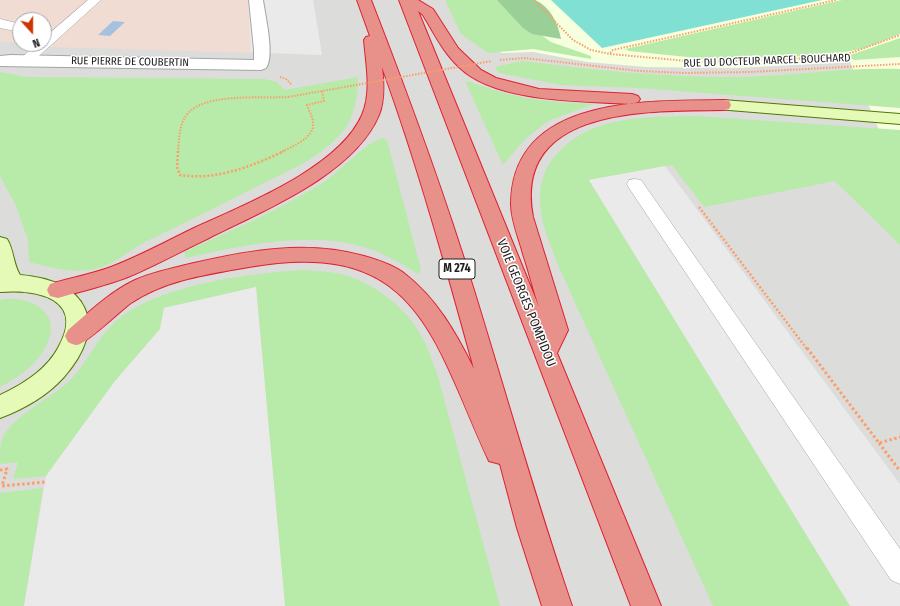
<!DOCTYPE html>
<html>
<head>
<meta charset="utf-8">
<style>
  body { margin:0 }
  #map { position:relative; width:900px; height:606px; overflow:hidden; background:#efefe4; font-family:"Fira Sans Condensed",sans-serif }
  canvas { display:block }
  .north { position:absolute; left:12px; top:12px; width:40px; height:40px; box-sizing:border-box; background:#fff; border:1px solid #a5a5a5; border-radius:50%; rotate:159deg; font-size:11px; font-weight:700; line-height:16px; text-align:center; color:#1e1e1e }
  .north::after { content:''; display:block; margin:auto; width:14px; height:18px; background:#cd3500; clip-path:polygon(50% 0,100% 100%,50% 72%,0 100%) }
</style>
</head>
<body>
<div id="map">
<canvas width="900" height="606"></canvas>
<div class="north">N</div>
</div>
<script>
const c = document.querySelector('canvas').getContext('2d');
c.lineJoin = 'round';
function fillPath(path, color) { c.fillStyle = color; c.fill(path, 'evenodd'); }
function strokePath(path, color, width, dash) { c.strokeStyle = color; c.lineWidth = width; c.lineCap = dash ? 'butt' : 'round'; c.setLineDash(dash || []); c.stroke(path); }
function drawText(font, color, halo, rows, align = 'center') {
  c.font = font + ' "Fira Sans Condensed",sans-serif'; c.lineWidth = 3; c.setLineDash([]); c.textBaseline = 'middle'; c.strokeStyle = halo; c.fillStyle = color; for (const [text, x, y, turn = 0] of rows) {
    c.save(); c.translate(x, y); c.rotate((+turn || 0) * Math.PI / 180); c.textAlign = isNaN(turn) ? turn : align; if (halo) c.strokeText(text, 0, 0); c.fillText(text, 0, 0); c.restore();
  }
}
fillPath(new Path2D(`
  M 0,0 L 900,0 L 900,606 L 0,606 ZM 20,20 L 44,20 L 44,44 L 20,44 Z`), '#dcdcdb');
fillPath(new Path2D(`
  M 0,0 L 313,0 L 322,55 L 52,47 L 27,44 L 44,44 L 44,20 L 20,20 L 20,43 L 0,41 Z`), '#f1dcd3');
fillPath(new Path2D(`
  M 447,0 L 900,0 L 900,179 L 850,62 L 738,68 L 646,67 L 587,62 L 533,52 L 502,53 L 462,31 Z`), '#f6ffde');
fillPath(new Path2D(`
  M 445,0 L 515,0 L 533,29 L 551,42 L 591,56 L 591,59 L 533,49 L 488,53 L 461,34 Z
  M 842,0 L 900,0 L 900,34 L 865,48 L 835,54 L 807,56 L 707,59 L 629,51 L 625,49 Z
  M 900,38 L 900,57 L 855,60 L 845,57 Z
  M 523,61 C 592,70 660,77 730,77 C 787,77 843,67 900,69 L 900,108 L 639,88 L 561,85 L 499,73 L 495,67 Z
  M 0,72 L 27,77 L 264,79 L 277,82 L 285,90 L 358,77 C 358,99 354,120 339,136 C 318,158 289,171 262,184 C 224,204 184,223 145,242 C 128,251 114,265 95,269 C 73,274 50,267 29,262 L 28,240 L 16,206 L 0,176 Z
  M 468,81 C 515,99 546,102 594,104 L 548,121 L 525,139 L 503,165 L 466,83 Z
  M 697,116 L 900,130 L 900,245 L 835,181 L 704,207 L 672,165 L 589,180 L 850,606 L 713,606 L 562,274 C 553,252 542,228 540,204 C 539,184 544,168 557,154 C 592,114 649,117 697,116 Z
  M 382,138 L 387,140 L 421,270 L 418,274 C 399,262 381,251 360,246 C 306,231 239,246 186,258 L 184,252 C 231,231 278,210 321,184 C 340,172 365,143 382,138 Z
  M 301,270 C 312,271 324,271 335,273 C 369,278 408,308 423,339 C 429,350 432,362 437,373 L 500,606 L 285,606 L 256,287 L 164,308 L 160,329 L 115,381 L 46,476 L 13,479 L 18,462 L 0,464 C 0,457 0,449 1,442 C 8,419 47,400 65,385 C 85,368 94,343 112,325 C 152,285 247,274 301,270 Z
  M 0,300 C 28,294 63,312 47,344 C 37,365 19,377 0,387 Z
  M 43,488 L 24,606 L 0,606 L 0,493 Z`), '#b8eaa9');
fillPath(new Path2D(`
  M 497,0 C 505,0 528,0 535,0 C 551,7 558,24 561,39 L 532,34 L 523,28 Z`), '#9acf98');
fillPath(new Path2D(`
  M 551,0 L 822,0 L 602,48 Z`), '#81e0d4');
fillPath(new Path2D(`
  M 248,0 L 313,0 L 322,55 L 251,52 Z
  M 665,166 L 900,484 L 900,606 L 850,606 L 589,180 Z
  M 256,287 L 285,606 L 24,606 L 46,476 L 115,381 L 160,329 L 164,308 Z`), '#eaeaea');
fillPath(new Path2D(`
  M 113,21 L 125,22 L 110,36 L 98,35 Z`), '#a4c2de');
const lane = new Path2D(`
  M 88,0 L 101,0 L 31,63 L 21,63 L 19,60 L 37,44 L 44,44 L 44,38 Z
  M 0,19 L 20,24 L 20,32 L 0,28 Z
  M 635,179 L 641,180 L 900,549 L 900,584 L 891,580 L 629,188 L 627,184 L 629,180 Z`);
const street = new Path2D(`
  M 249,0 L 263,0 C 265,15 275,56 266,68 L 261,70 L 0,66 L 0,56 L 11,55 L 254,60 L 254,50 Z`);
const secondary = new Path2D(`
  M 723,100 L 900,114 L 900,124 L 717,109 L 715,105 L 717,101 Z
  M 0,237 L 7,239 C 14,250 13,264 20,275 C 88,280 110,325 64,377 C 47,396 24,409 0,418 L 0,395 C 22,385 46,370 58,348 C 86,299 38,289 0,292 Z`);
const highway = new Path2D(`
  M 357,0 L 371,0 C 408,95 443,190 473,287 C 506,394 536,501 572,606 L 542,606 L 517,528 L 500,464 L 489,461 C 432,337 418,237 249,267 C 209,274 165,280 131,303 C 120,311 86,344 77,345 C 74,345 70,343 68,342 L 65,336 L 68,330 C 89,312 109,293 133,281 C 152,272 174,268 194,263 C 250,250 307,240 364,256 C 378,260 394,265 405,274 C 437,299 456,333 474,369 C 446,267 418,166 382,67 C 384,83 385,100 379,115 C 354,175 262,211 207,239 C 181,251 155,266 128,277 C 105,286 81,291 58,298 L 50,296 L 47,290 L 50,284 C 71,278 92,274 111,267 C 140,256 167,241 194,228 C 244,205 339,168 362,115 C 372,92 366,64 364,40 L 366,37 L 370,36 Z
  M 399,0 L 418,0 L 433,9 L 458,48 L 481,70 L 496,78 L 539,89 L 632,94 L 638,96 L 640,99 L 638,102 L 632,104 C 584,101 495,103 459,67 C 443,52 434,33 423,15 L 418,11 L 539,307 C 533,289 529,272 523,254 C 519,238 511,221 511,204 C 512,96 645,101 723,100 L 729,101 L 731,105 L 729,109 L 723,110 C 650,111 512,106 533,217 L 568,330 L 557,353 L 661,606 L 631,606 Z`);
strokePath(lane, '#a5a5a5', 1);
strokePath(street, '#a5a5a5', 2);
strokePath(secondary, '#4d7803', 2);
strokePath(highway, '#dd2131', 2);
strokePath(new Path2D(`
  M 534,0 L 573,40 L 591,50 L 610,54 L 698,62 L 814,58 L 851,53 L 900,35
  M 610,53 L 613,50 L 836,0
  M 500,60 L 524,58 L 639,71 L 684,73 L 750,72 L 900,64
  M 280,77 L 286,79 L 292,85
  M 178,152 C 179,141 179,128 184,119 C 198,91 261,99 288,97
  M 282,152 C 292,146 315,138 313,123 C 313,117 309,111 307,105 L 324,101 L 322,91`), '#fc9e69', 2, [1.5, 1.5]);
strokePath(new Path2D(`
  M 178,151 L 177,167 L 180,175 C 215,181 253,166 284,151
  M 699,207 L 807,349`), '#fc9e69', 2.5, [2, 2]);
strokePath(new Path2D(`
  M 807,348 L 879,443 L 900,437
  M 879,443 L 900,471
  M 0,470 L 7,469 L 2,486 L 45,482`), '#fc9e69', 3, [2.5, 2.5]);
fillPath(lane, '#fff');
fillPath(street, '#fff');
fillPath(secondary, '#e6fab7');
fillPath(highway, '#e8918b');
strokePath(new Path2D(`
  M 288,97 L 492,61`), '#fc9e69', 2, [1.5, 1.5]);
drawText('11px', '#1e1e1e', '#fff', [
  ["RUE DU DOCTEUR MARCEL BOUCHARD",767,61,-2],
  ["RUE PIERRE DE COUBERTIN",130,62,1]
]);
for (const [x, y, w] of [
  [457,269,36]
]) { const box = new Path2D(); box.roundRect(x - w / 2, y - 10, w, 20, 3); c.fillStyle = '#fff'; c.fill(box); strokePath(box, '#1e1e1e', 1); }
drawText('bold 12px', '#1e1e1e', null, [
  ["M 274",457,269]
]);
drawText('13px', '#1e1e1e', '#fff', [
  ["VOIE GEORGES POMPIDOU",526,303,68]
]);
</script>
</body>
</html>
